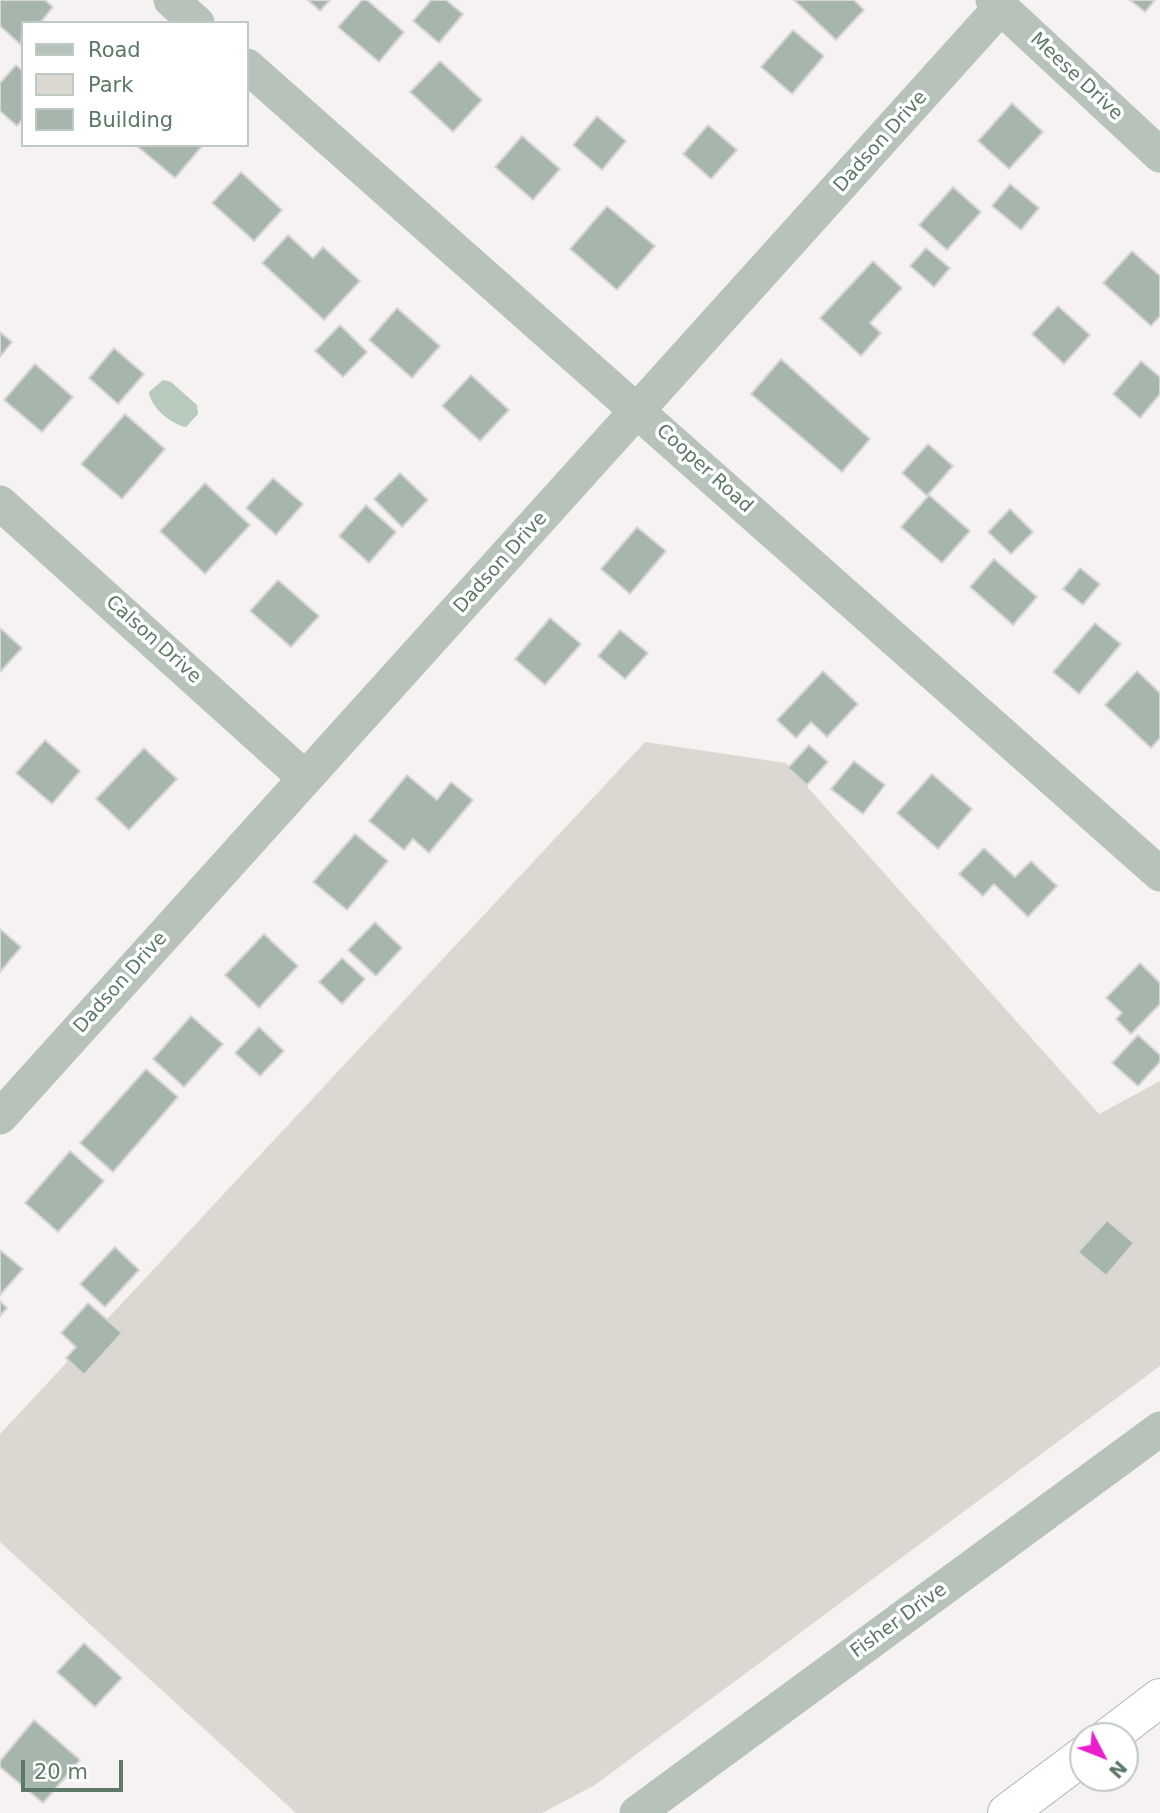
<!DOCTYPE html>
<html>
<head>
<meta charset="utf-8">
<style>
  body { margin:0 }
  #map { position:relative; width:1160px; height:1813px; overflow:hidden; background:#f6f2f2; font-family:"DejaVu Sans",sans-serif }
  canvas { display:block }
  .legend { position:absolute; left:21px; top:21px; width:228px; height:126px; box-sizing:border-box; background:#fff; border:2px solid #bdc9c2; margin:0; padding:9px 12px; list-style:none; font-size:21px; color:#5b7966 }
  .legend li { display:flex; align-items:center; gap:14px; height:35px }
  .legend b { width:35px; border:2px solid #bdc9c2 }
  .north { position:absolute; left:1069px; top:1722px; width:70px; height:70px; box-sizing:border-box; background:#fff; border:2px solid #bdc9c2; border-radius:50%; rotate:132deg; font-size:19px; font-weight:700; line-height:28px; text-align:center; color:#5b7966 }
  .north::after { content:''; display:block; margin:auto; width:24px; height:32px; background:#eb1dca; clip-path:polygon(50% 0,100% 100%,50% 72%,0 100%) }
  .scale { position:absolute; left:21px; top:1760px; width:102px; height:32px; box-sizing:border-box; border:4px solid #5b7966; border-top:0; padding-left:9px; font-size:21px; line-height:24px; white-space:nowrap; color:#5b7966; -webkit-text-stroke:5px #fff; paint-order:stroke }
</style>
</head>
<body>
<div id="map">
<canvas width="1160" height="1813"></canvas>
<ul class="legend">
<li><b style="height:9px;background:#b7c2bb"></b>Road</li>
<li><b style="height:19px;background:#dbd7d1"></b>Park</li>
<li><b style="height:19px;background:#a7b6ac"></b>Building</li>
</ul>
<div class="north">N</div>
<div class="scale">20 m</div>
</div>
<script>
const c = document.querySelector('canvas').getContext('2d');
c.lineJoin = 'round';
function fillPath(path, color) { c.fillStyle = color; c.fill(path, 'evenodd'); }
function strokePath(path, color, width, dash) { c.strokeStyle = color; c.lineWidth = width; c.lineCap = dash ? 'butt' : 'round'; c.setLineDash(dash || []); c.stroke(path); }
function drawText(font, color, halo, rows, align = 'center') {
  c.font = font + ' "DejaVu Sans",sans-serif'; c.lineWidth = 7; c.setLineDash([]); c.textBaseline = 'middle'; c.strokeStyle = halo; c.fillStyle = color; for (const [text, x, y, turn = 0] of rows) {
    c.save(); c.translate(x, y); c.rotate((+turn || 0) * Math.PI / 180); c.textAlign = isNaN(turn) ? turn : align; if (halo) c.strokeText(text, 0, 0); c.fillText(text, 0, 0); c.restore();
  }
}
fillPath(new Path2D(`
  M 645,742 L 786,763 L 1099,1114 L 1160,1081 L 1160,1366 L 595,1785 L 542,1813 L 296,1813 L 0,1542 L 0,1434 Z`), '#dbd7d1');
fillPath(new Path2D(`
  M 163,380 L 171,382 L 197,405 L 198,414 L 186,427 C 172,425 150,407 149,392 Z`), '#b8cabb');
const building = new Path2D(`
  M 0,0 L 45,0 L 53,7 L 40,23 L 23,23 L 21,45 L 0,26 Z
  M 308,0 L 330,0 L 320,11 Z
  M 362,0 L 367,0 L 404,32 L 379,62 L 338,27 Z
  M 431,0 L 446,0 L 463,14 L 439,43 L 413,21 Z
  M 794,0 L 854,0 L 864,10 L 836,40 Z
  M 1130,0 L 1155,0 L 1145,12 Z
  M 793,30 L 824,56 L 792,94 L 761,67 Z
  M 440,61 L 482,100 L 453,132 L 410,92 Z
  M 16,65 L 23,71 L 23,119 L 17,126 L 0,111 L 0,83 Z
  M 1012,103 L 1043,132 L 1009,169 L 978,141 Z
  M 597,116 L 626,141 L 602,170 L 573,145 Z
  M 708,125 L 737,150 L 711,179 L 683,154 Z
  M 522,136 L 560,169 L 533,200 L 495,167 Z
  M 203,145 L 175,178 L 137,146 L 137,145 Z
  M 241,172 L 282,210 L 254,241 L 212,203 Z
  M 1010,184 L 1039,208 L 1021,230 L 992,206 Z
  M 953,187 L 981,212 L 947,250 L 919,225 Z
  M 607,206 L 655,246 L 617,290 L 570,249 Z
  M 288,235 L 313,258 L 323,247 L 360,281 L 324,320 L 262,263 Z
  M 926,248 L 950,268 L 934,287 L 910,266 Z
  M 1132,251 L 1160,276 L 1160,316 L 1151,326 L 1103,283 Z
  M 873,261 L 902,288 L 870,323 L 881,333 L 861,356 L 820,318 Z
  M 1058,306 L 1090,335 L 1064,364 L 1032,334 Z
  M 397,308 L 440,346 L 412,378 L 369,340 Z
  M 340,325 L 367,352 L 343,377 L 315,351 Z
  M 0,332 L 12,342 L 0,357 Z
  M 114,348 L 144,374 L 118,404 L 89,378 Z
  M 781,359 L 870,439 L 842,472 L 751,394 Z
  M 1141,361 L 1160,377 L 1160,394 L 1140,418 L 1113,394 Z
  M 35,364 L 73,397 L 42,432 L 4,400 Z
  M 471,375 L 509,410 L 480,441 L 442,406 Z
  M 125,414 L 165,449 L 122,499 L 81,464 Z
  M 928,444 L 953,466 L 927,496 L 902,473 Z
  M 400,473 L 428,500 L 402,527 L 374,499 Z
  M 273,478 L 303,504 L 276,535 L 246,508 Z
  M 205,483 L 250,525 L 205,574 L 160,531 Z
  M 929,495 L 970,531 L 942,563 L 901,527 Z
  M 366,505 L 396,532 L 369,563 L 339,536 Z
  M 1010,509 L 1033,532 L 1011,554 L 988,532 Z
  M 637,527 L 666,551 L 630,594 L 601,569 Z
  M 994,559 L 1037,597 L 1013,625 L 970,587 Z
  M 1080,568 L 1100,584 L 1083,605 L 1063,589 Z
  M 278,580 L 319,616 L 291,647 L 250,611 Z
  M 550,618 L 581,644 L 545,685 L 515,659 Z
  M 1095,623 L 1121,644 L 1079,694 L 1053,672 Z
  M 0,628 L 22,648 L 0,672 Z
  M 620,630 L 648,653 L 625,679 L 598,656 Z
  M 823,671 L 858,704 L 827,737 L 811,722 L 796,738 L 777,720 Z
  M 1137,671 L 1160,693 L 1160,738 L 1151,748 L 1105,705 Z
  M 45,740 L 80,771 L 52,804 L 16,773 Z
  M 809,745 L 828,762 L 807,785 L 788,768 Z
  M 144,748 L 177,779 L 129,830 L 96,799 Z
  M 854,761 L 885,785 L 863,814 L 831,789 Z
  M 932,774 L 972,809 L 938,849 L 897,813 Z
  M 407,775 L 437,800 L 451,782 L 473,800 L 429,853 L 413,839 L 404,850 L 369,821 Z
  M 355,834 L 388,861 L 347,910 L 313,882 Z
  M 984,848 L 1015,877 L 1031,861 L 1057,886 L 1028,917 L 994,884 L 983,896 L 959,874 Z
  M 375,922 L 402,948 L 376,976 L 348,950 Z
  M 0,929 L 21,947 L 0,972 Z
  M 264,934 L 298,966 L 259,1008 L 225,975 Z
  M 342,958 L 365,979 L 342,1004 L 319,982 Z
  M 1140,963 L 1160,983 L 1160,1004 L 1131,1034 L 1116,1019 L 1122,1013 L 1106,998 Z
  M 191,1016 L 223,1044 L 184,1087 L 153,1059 Z
  M 259,1027 L 284,1051 L 260,1076 L 235,1053 Z
  M 1138,1035 L 1160,1055 L 1160,1062 L 1138,1086 L 1112,1063 Z
  M 146,1069 L 178,1097 L 113,1172 L 80,1143 Z
  M 70,1151 L 104,1181 L 58,1232 L 25,1203 Z
  M 1107,1220 L 1134,1243 L 1106,1276 L 1078,1252 Z
  M 115,1247 L 139,1270 L 105,1307 L 80,1284 Z
  M 0,1250 L 23,1269 L 0,1295 Z
  M 0,1301 L 7,1308 L 0,1316 Z
  M 88,1303 L 122,1333 L 84,1375 L 66,1358 L 76,1347 L 61,1333 Z
  M 84,1643 L 122,1678 L 95,1707 L 57,1672 Z
  M 34,1720 L 80,1760 L 43,1803 L 0,1767 L 0,1761 Z`);
fillPath(building, '#a7b6ac');
strokePath(building, '#d7d5d5', 2);
const motorway = new Path2D(`
  M 1110,1736 L 1160,1698
  M 1007,1813 L 1083,1756`);
strokePath(motorway, '#abb5af', 40);
strokePath(new Path2D(`
  M 171,0 L 197,23
  M 993,0 L 1160,155
  M 247,66 L 1160,874
  M 0,503 L 305,778
  M 0,1117 L 1001,7
  M 637,1813 L 1160,1429`), '#b7c2bb', 35);
strokePath(motorway, '#fff', 38);
drawText('19px', '#5b7966', '#fff', [
  ["Meese Drive",1076,77,43],
  ["Dadson Drive",881,142,-48],
  ["Cooper Road",704,469,42],
  ["Dadson Drive",501,563,-48],
  ["Calson Drive",153,640,42],
  ["Dadson Drive",121,983,-48],
  ["Fisher Drive",899,1621,-36]
]);
</script>
</body>
</html>
